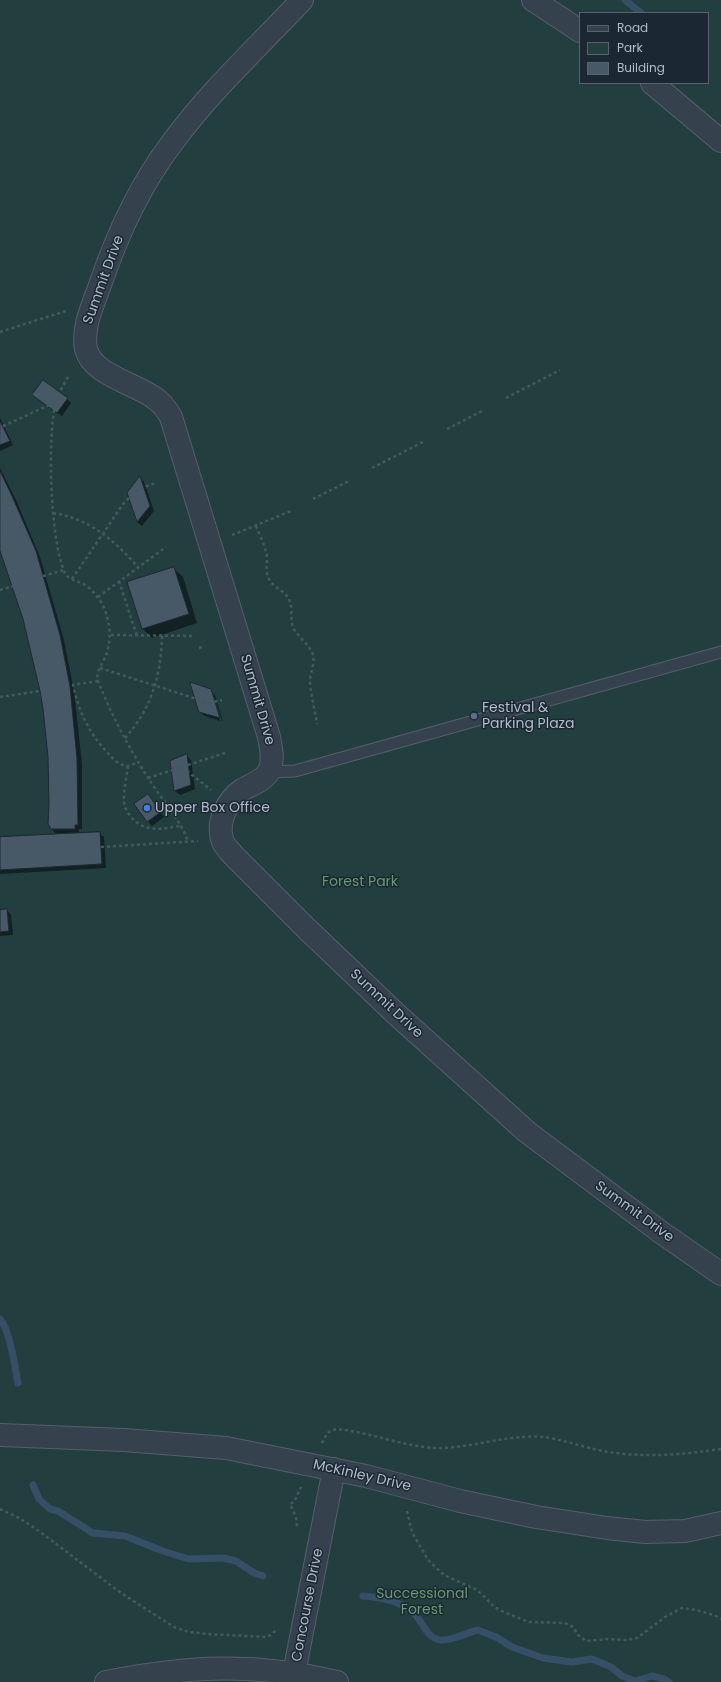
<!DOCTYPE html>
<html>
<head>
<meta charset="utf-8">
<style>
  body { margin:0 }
  #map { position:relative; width:721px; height:1682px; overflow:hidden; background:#21313e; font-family:Poppins,sans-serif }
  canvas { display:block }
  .legend { position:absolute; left:579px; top:12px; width:130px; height:72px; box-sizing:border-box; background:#1b2732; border:1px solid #57636e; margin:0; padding:5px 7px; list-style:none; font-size:12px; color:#b1bdc9 }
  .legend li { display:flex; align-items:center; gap:8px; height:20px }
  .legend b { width:20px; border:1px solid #57636e }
</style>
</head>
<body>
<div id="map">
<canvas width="721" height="1682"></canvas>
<ul class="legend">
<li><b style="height:5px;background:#35424e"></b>Road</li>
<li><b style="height:11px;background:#233e3f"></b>Park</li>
<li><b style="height:11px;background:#475867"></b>Building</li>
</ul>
</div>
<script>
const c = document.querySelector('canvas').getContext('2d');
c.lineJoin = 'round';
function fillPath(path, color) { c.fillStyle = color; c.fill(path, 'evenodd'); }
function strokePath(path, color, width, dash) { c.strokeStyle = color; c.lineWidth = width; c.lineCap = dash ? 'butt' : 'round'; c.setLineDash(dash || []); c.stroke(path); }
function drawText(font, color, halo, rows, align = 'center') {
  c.font = font + ' Poppins,sans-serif'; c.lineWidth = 3; c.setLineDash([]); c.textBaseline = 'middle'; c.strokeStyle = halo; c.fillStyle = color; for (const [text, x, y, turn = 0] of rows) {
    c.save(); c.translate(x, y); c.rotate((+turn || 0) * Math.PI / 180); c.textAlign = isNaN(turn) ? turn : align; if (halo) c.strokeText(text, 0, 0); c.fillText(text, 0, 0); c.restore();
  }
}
fillPath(new Path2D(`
  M 0,0 L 721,0 L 721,1682 L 0,1682 ZM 580,13 L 708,13 L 708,83 L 580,83 Z`), '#233e3f');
fillPath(new Path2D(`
  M 38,399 L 67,399 L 71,403 L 62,416 Z
  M 0,418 L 13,445 L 0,451 Z
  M 0,468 L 17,502 L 40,557 L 64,640 L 74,691 L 82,764 L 82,829 L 79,829 L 79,834 L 99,833 L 104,837 L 106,868 L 0,874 L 0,838 L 75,834 L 75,833 L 55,833 L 49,825 L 50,803 L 49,757 L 41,690 L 24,619 L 0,550 Z
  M 140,478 L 144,482 L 154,511 L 142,526 L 137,522 L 128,494 Z
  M 173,568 L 183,577 L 197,623 L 152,638 L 143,629 L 128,583 Z
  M 210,692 L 220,721 L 205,716 L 200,712 Z
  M 213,693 L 215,695 L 223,722 L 222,721 Z
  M 187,756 L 191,760 L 195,789 L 180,795 L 175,791 L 171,762 Z
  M 152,800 L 164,817 L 152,826 L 135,805 Z
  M 7,910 L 11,915 L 13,935 L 0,936 L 0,911 Z`), '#0007');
strokePath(new Path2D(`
  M 625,0 L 641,13
  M 0,1319 C 10,1330 15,1367 18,1383
  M 33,1485 L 39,1499 L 50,1509 L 58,1511 L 93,1533 L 125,1536 L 163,1551 L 189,1559 L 223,1558 L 236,1561 L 254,1573 L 263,1576
  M 363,1596 C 379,1597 396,1600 410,1610 C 423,1618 424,1639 442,1640 C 451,1641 469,1632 478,1630 L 496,1637 L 512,1647 L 543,1658 L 572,1662 L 592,1659 L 611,1667 L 622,1676 L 635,1681 L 652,1676 L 664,1679 L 669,1682`), '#344f66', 7);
const building = new Path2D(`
  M 43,380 L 68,398 L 57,413 L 32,395 Z
  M 0,421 L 10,441 L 0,445 Z
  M 0,471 L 12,496 L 36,551 L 60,635 L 70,686 L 77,759 L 78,825 L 75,825 L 75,829 L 50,829 L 50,826 L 48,825 L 49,803 L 48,757 L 43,709 L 40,691 L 23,619 L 0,551 Z
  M 140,476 L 150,506 L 137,522 L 127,493 Z
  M 174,567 L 189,614 L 142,629 L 127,582 Z
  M 190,682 L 211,689 L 220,718 L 199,712 Z
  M 187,754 L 191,785 L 174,791 L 170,761 Z
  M 148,794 L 161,812 L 147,822 L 134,804 Z
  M 100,832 L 102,864 L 0,870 L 0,837 Z
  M 7,909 L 9,931 L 0,932 L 0,910 Z`);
fillPath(building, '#475867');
strokePath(building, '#1d2934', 1);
const lane = new Path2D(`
  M 269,772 L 295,771 L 721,652`);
const street = new Path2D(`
  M 302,0 C 258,47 210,91 172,143 C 140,185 117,235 100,285 C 93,305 82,327 86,349 C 92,375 137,384 156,399 C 163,404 167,410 171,417 L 269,737 C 271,748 274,760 269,771 C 264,781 250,785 242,790 C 226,801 216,824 223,842 C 225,847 230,851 233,855 L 307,929 L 395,1013 L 527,1132 L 662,1233 L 721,1274
  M 533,0 L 580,31
  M 652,83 L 721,141
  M 0,1435 L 124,1440 L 226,1448 L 366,1476 L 460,1501 L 536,1517 L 607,1528 L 645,1532 L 685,1531 L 721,1523
  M 294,1673 L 334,1469
  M 106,1682 C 188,1666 255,1662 337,1682`);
strokePath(lane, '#54606b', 13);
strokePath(street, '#54606b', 24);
strokePath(new Path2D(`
  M 0,332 L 66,311
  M 68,377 C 64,385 58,393 56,401 C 47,434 50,543 65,573 C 68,580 79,581 85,585 C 95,591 105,606 107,617 C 111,630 110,640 107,653 C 104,662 95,671 98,681 C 111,714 129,748 148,778 C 160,797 182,822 188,842
  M 506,398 L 560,370
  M 3,426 L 56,402
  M 447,429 L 484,410
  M 372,468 L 425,441
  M 313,499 L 349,481
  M 53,513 C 89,518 115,541 138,567
  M 256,526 C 259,534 264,543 266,552 C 269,561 264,570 269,579 C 273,587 281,589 286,595 C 295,605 289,617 293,627 C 298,638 309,643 313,655 C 315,664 310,672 310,682 C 311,696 315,710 317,724
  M 232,535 L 291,511
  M 43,576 L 64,570
  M 72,579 L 123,504 L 138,489 L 156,483
  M 119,581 L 137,636
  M 0,590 L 13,586
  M 98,597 L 166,547
  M 111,635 L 195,636
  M 199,648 L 205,646
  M 100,668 L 209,703 L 222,700
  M 98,681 L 73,685 C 79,711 88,732 107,752 C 112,758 118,765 127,766 C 131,766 135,763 139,762
  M 0,697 L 40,691
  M 125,738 C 152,708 161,675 162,636
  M 128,766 C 127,776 124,786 124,797 C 123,804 126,811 131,817 C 145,833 161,829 180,826
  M 182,767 L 211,790
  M 148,778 L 225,753
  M 101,847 L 198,841
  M 322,1443 L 327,1433 L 336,1429 C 371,1432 405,1448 441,1448 C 476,1447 509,1434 544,1437 C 564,1440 583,1447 603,1451 C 643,1458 681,1455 721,1449
  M 0,1509 L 19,1518 L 39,1531 L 121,1593 L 174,1627 L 189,1632 L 208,1634 L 266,1637 L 271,1635 L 277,1629
  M 407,1511 L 412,1532 L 428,1560 L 444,1575 L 475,1589 L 483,1595 L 494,1607 L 506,1613 L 529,1622 L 565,1623 L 573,1627 L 578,1635 L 586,1641 L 608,1639 L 627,1640 L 637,1638 L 665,1617 L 682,1608 L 696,1610 L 714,1615 L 721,1619
  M 297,1526 L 296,1517 L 290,1504 L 294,1502 L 301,1487`), '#415b5b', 2.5, [3, 3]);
strokePath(lane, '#35424e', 11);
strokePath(street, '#35424e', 22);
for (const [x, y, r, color] of [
  [474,716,4,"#5c6f8a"],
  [147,808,4,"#3f7fe0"]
]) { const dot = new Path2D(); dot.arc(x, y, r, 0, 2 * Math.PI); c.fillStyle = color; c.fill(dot); strokePath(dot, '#1b2732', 1.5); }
drawText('14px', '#b1bdc9', '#1b2732', [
  ["Summit Drive",104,280,-70],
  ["Summit Drive",257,700,74],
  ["Summit Drive",386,1004,43],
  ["Summit Drive",634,1212,36],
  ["McKinley Drive",362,1476,13],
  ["Concourse Drive",308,1605,-79]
]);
drawText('14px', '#b1bdc9', '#1b2732', [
  ["Festival &",482,708],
  ["Parking Plaza",482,724],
  ["Upper Box Office",155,808]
], 'left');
drawText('14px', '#669c6d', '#1b2732', [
  ["Forest Park",360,882],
  ["Successional",422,1594],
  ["Forest",422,1610]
]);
</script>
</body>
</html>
